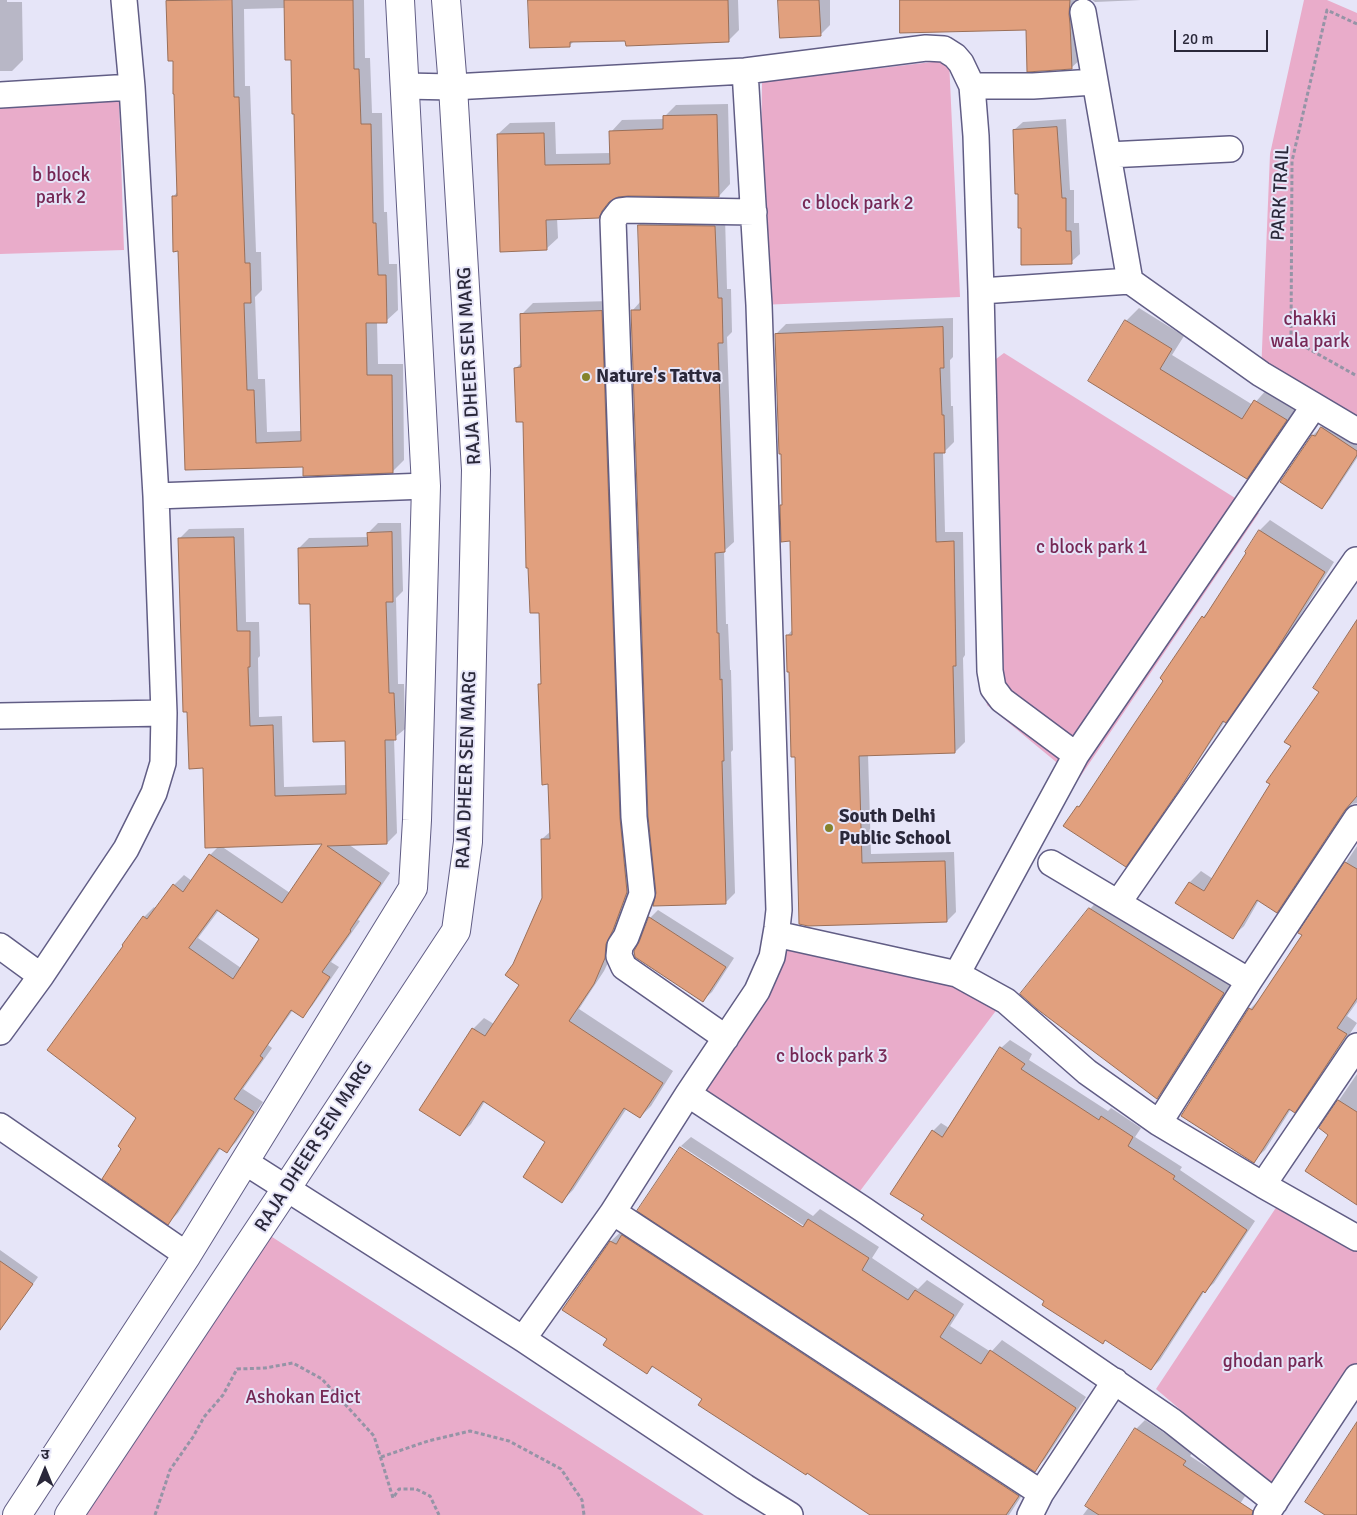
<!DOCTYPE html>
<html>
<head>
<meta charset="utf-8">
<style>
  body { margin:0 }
  #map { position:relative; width:1357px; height:1515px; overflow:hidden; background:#e6e5f8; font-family:Signika,"Noto Sans Devanagari",sans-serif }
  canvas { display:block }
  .north { position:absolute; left:20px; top:1445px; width:50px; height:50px; -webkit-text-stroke:4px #e6e5f8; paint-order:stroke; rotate:0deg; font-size:14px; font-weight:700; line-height:20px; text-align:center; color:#2a283a }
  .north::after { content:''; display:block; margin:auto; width:18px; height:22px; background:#2a283a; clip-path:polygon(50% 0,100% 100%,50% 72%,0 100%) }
  .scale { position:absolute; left:1174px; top:30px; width:94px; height:22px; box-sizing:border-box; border:2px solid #2a283a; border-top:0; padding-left:6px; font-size:15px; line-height:18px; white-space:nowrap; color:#2a283a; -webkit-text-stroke:4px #e6e5f8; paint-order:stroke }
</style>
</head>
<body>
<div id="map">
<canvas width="1357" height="1515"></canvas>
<div class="north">उ</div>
<div class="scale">20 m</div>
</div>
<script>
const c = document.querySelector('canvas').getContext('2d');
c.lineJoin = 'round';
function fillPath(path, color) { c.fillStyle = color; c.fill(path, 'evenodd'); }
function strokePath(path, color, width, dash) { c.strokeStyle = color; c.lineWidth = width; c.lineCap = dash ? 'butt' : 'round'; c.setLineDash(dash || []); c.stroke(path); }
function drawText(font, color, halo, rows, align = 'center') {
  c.font = font + ' Signika,sans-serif'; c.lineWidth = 4; c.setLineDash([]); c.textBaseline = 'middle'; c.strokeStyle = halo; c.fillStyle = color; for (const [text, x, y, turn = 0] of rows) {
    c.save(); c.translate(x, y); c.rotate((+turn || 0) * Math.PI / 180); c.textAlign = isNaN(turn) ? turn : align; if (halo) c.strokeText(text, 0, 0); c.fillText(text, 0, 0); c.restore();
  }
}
fillPath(new Path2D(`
  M 1304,0 L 1327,0 L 1357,13 L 1357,431 L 1261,374 L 1270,154 Z
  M 949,60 L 960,297 L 759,305 L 762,82 Z
  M 119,98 L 124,250 L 0,254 L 0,102 Z
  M 1004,353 L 1259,513 L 1078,780 L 987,705 L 981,664 L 973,522 L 976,374 Z
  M 774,944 L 957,974 L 1001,1004 L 860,1191 L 688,1094 Z
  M 1285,1194 L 1357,1240 L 1357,1385 L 1282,1496 L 1156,1389 Z
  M 269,1235 L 704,1515 L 84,1515 Z`), '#e9acca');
fillPath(new Path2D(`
  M 0,0 L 7,0 L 7,2 L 22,2 L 23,60 L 12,71 L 0,71 Z
  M 169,0 L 364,0 L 365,58 L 370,58 L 372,113 L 382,113 L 384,212 L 387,212 L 389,264 L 397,264 L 398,310 L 386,321 L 377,322 L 378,364 L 403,364 L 404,460 L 392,472 L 304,466 L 186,469 L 179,250 L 173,197 L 178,191 L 174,60 L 168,2 ZM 285,8 L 292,59 L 295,113 L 302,431 L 267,432 L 265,379 L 258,379 L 255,297 L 262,290 L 261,252 L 256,252 L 250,86 L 245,86 L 244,9 Z
  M 530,0 L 738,0 L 739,30 L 728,41 L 627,39 L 574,41 L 569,46 Z
  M 780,0 L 830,0 L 830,25 L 820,35 Z
  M 901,0 L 1079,0 L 1082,58 L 1071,68 L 1027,29 Z
  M 1092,0 L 1141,0 L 1095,2 Z
  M 728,104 L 730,184 L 719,196 L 618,196 L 613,198 L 610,205 L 599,217 L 557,218 L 558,238 L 546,249 L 498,134 L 510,123 L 555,122 L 556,154 L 611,153 L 611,132 L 622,120 L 664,119 L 664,117 L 676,105 Z
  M 1066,119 L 1070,190 L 1074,190 L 1074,223 L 1079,223 L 1080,254 L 1071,262 L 1022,227 L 1014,130 L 1023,122 Z
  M 649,215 L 725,217 L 727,289 L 731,289 L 732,332 L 727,337 L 734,542 L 724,551 L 726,624 L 728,624 L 730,670 L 731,670 L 733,750 L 731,752 L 735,893 L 725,903 L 658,893 L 632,311 L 641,301 L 639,225 Z
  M 612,301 L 638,880 L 616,946 L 604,971 L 579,1009 L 673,1071 L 651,1106 L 640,1117 L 627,1108 L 573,1190 L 562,1201 L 547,1142 L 485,1101 L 471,1124 L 460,1135 L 421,1109 L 473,1029 L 484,1018 L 494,1024 L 521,984 L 514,964 L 544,898 L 542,839 L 551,831 L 549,783 L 540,684 L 542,682 L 540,612 L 524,420 L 516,368 L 523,361 L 522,314 L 533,303 Z
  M 1139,308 L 1184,336 L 1172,355 L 1253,405 L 1268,388 L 1299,406 L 1260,464 L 1247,477 L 1090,381 L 1126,321 Z
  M 953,318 L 953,357 L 950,360 L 951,406 L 953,406 L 954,442 L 945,451 L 943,452 L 945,532 L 963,532 L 965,655 L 963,658 L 965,742 L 955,752 L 868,754 L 871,854 L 954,852 L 956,912 L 947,921 L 808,925 L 787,636 L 793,629 L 791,540 L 783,504 L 776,334 L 786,324 Z
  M 1330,419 L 1357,437 L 1357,458 L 1330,499 L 1322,508 L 1313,435 Z
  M 1270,520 L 1334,562 L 1285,640 L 1235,711 L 1225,721 L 1135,855 L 1125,865 L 1078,807 L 1087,797 L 1165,680 L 1161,678 L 1203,617 L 1213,607 L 1248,553 L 1246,552 L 1260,530 Z
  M 378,523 L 401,523 L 403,591 L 396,598 L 398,684 L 404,684 L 405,729 L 394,738 L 397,833 L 387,843 L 348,844 L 390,873 L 358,920 L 360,921 L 331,962 L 339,967 L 312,1006 L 302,1016 L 293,1010 L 268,1045 L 272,1048 L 243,1089 L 263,1102 L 236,1142 L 227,1151 L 221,1148 L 178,1213 L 168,1223 L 123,1148 L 138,1118 L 124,945 L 144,917 L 154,907 L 156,909 L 174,885 L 184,875 L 192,881 L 210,855 L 219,846 L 204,767 L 179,539 L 189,529 L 244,528 L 246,622 L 259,622 L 260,656 L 258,658 L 259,717 L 282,716 L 284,787 L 347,785 L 347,740 L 311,603 L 299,548 L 309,538 L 369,537 L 368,533 ZM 325,843 L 290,893 L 221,846 ZM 219,910 L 261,938 L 241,968 L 198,938 Z
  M 1357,619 L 1357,803 L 1352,804 L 1288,900 L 1277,911 L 1259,900 L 1244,926 L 1232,937 L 1190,882 L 1201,871 L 1213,879 L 1271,784 L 1321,691 L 1315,687 Z
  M 1357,846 L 1357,1002 L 1347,1016 L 1357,1023 L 1306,1100 L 1294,1111 L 1291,1109 L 1265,1150 L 1253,1161 L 1250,1009 L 1261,998 L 1304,935 L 1300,932 Z
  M 1107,891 L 1241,975 L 1174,1080 L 1157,1098 L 1022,994 L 1090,909 Z
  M 658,910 L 734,958 L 712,992 L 703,1000 L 650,918 Z
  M 1010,1040 L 1032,1054 L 1029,1060 L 1108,1111 L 1111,1108 L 1141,1128 L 1135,1137 L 1182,1167 L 1180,1170 L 1255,1221 L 1214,1283 L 1204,1292 L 1160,1360 L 1151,1369 L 1046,1301 L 925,1215 L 933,1131 L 941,1123 L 949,1128 L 1001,1048 Z
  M 1357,1074 L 1357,1204 L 1330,1134 L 1320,1128 Z
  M 691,1137 L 813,1216 L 820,1209 L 879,1247 L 872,1258 L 918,1289 L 927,1280 L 964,1304 L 950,1326 L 991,1352 L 1002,1340 L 1086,1397 L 1045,1459 L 1035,1470 L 639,1210 L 681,1147 L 681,1149 L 807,1231 L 809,1229 L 681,1146 Z
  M 623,1230 L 1030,1483 L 1009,1515 L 880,1515 L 654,1366 L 647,1372 L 608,1339 L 564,1310 L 611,1241 Z
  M 0,1250 L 38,1277 L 0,1330 Z
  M 1145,1420 L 1193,1452 L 1190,1456 L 1247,1493 L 1235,1512 L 1239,1515 L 1083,1515 L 1089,1507 L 1086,1505 L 1136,1429 Z`), '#0003');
const building = new Path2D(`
  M 232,0 L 234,97 L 239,97 L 245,263 L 250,263 L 251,303 L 244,303 L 247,390 L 254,390 L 256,443 L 301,441 L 294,114 L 292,114 L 291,60 L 285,60 L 284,0 L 353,0 L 354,69 L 359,69 L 361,124 L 371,124 L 373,223 L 376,223 L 378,275 L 386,275 L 387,323 L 366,323 L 367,375 L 392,375 L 393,473 L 303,476 L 303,467 L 185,470 L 178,251 L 173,252 L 172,196 L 177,196 L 174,94 L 173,94 L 173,61 L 168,61 L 166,1 Z
  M 528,0 L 728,0 L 729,42 L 626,46 L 625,41 L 570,42 L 570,47 L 530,48 Z
  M 778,0 L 819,0 L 821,36 L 780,38 Z
  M 900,0 L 1070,0 L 1069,14 L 1070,24 L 1072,69 L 1027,72 L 1026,30 L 900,33 Z
  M 717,115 L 719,197 L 628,196 L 618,197 L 609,202 L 602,211 L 599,218 L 546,220 L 547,250 L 500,252 L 497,134 L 544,133 L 545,165 L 610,164 L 609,131 L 663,129 L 663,116 Z
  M 1057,127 L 1062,198 L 1066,198 L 1066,231 L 1071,231 L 1072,264 L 1021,265 L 1021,228 L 1018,228 L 1018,194 L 1015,194 L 1013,130 Z
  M 638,225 L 715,226 L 718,298 L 722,298 L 723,343 L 718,343 L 725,552 L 715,553 L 717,633 L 719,633 L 720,680 L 722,679 L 724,761 L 722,761 L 726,904 L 653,906 L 656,893 L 648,816 L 631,310 L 640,310 Z
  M 602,311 L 620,818 L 627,892 L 613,930 L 606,944 L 605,958 L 594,984 L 569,1021 L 663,1083 L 640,1118 L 624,1108 L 562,1203 L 523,1177 L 545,1142 L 483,1101 L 460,1136 L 419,1110 L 472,1028 L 485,1036 L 519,985 L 505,975 L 513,964 L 542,898 L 541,839 L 550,839 L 548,784 L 542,785 L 538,684 L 541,684 L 539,613 L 530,613 L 528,568 L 526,568 L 523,422 L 516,422 L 514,368 L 521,367 L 520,314 Z
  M 1125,320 L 1172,349 L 1160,369 L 1242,419 L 1254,400 L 1287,420 L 1247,479 L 1088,381 Z
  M 943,327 L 944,368 L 940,368 L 942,415 L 944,415 L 945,453 L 934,453 L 936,542 L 954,541 L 956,666 L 953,666 L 955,753 L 859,756 L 862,863 L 945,861 L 947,922 L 808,926 L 799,924 L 795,757 L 791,757 L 789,672 L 787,672 L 786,635 L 792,635 L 790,541 L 781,542 L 780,505 L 782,505 L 781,454 L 779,454 L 775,334 Z
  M 1321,427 L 1357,451 L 1357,455 L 1322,509 L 1280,482 L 1312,435 L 1315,436 Z
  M 1259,530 L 1325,572 L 1275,652 L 1226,723 L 1223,721 L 1179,790 L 1126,867 L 1063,826 L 1077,806 L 1079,807 L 1132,727 L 1163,681 L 1160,678 L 1202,616 L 1204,618 L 1246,553 L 1245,552 Z
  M 392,532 L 393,602 L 386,602 L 389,693 L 394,693 L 396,740 L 385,740 L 387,844 L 327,846 L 381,883 L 350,930 L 351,931 L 322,972 L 330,977 L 303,1018 L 291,1010 L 260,1056 L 263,1058 L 234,1099 L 254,1112 L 227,1153 L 219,1148 L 168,1225 L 102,1179 L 121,1149 L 118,1146 L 136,1118 L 47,1050 L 123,946 L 122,945 L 143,916 L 147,919 L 173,884 L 183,892 L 209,854 L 282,903 L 322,844 L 205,848 L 203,768 L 189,769 L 187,712 L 183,712 L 178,538 L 234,537 L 237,631 L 250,631 L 250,667 L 248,667 L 250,726 L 273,725 L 275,796 L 346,794 L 345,741 L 313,742 L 310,604 L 299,604 L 298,548 L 368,546 L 367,533 ZM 217,910 L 259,939 L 233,979 L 189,948 Z
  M 1357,620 L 1357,796 L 1345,810 L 1277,913 L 1257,900 L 1233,939 L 1175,903 L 1189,882 L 1204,891 L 1270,784 L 1266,782 L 1291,746 L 1284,742 L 1319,692 L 1313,688 Z
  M 1345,862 L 1357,869 L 1357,998 L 1337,1028 L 1347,1034 L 1295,1113 L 1289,1109 L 1254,1163 L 1181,1116 L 1249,1008 L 1252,1010 L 1302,935 L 1298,933 Z
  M 1089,908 L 1224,993 L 1157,1099 L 1037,1009 L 1020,994 Z
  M 649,917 L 726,967 L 703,1002 L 635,957 L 634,951 L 639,942 Z
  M 1000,1047 L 1025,1064 L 1021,1069 L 1099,1120 L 1101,1116 L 1133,1137 L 1128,1146 L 1175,1176 L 1173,1179 L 1247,1230 L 1205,1293 L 1203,1291 L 1151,1370 L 1105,1340 L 1103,1344 L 1042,1305 L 1044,1301 L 921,1219 L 924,1215 L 890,1194 L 932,1130 L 942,1137 Z
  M 1338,1100 L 1357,1112 L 1357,1205 L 1305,1171 L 1328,1135 L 1319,1128 Z
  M 680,1147 L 803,1227 L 808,1219 L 869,1258 L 862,1270 L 908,1300 L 915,1290 L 954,1315 L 940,1337 L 981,1364 L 990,1350 L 1076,1408 L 1035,1472 L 637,1211 Z
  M 622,1235 L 1019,1496 L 1006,1515 L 870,1515 L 807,1473 L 806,1475 L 698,1405 L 702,1399 L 652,1366 L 647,1374 L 603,1345 L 607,1339 L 562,1310 L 610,1241 L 616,1244 Z
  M 0,1261 L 33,1284 L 0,1330 Z
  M 1357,1422 L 1357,1515 L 1325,1515 L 1305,1502 Z
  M 1135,1428 L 1186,1461 L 1183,1465 L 1253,1511 L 1252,1515 L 1099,1515 L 1085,1506 Z`);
fillPath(building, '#e1a07e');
strokePath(building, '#9a6f59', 1);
const minor = new Path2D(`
  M 1083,12 L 1130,281
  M 404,86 L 453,87 L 745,71 L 926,48 L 944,49 L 955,56 L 961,63 L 972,86 L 976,136 L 981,291 L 990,671 L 993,688 L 1002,700 L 1076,755
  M 972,86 L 1033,86 L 1094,82
  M 0,95 L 132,87
  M 1108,155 L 1230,149
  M 981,291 L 1130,281 L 1261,374 L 1357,431
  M 156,496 L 426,486
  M 0,716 L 164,713
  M 1051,863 L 1249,981
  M 1118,903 L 1356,560
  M 776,934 L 957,974 L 1006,1001 L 1087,1072 L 1159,1123 L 1263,1185 L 1357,1238
  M 0,946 L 41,976
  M 957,974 L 1076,755 L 1314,406
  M 0,1032 L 41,976 L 126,849 L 154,793 L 163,763 L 164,713 L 156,496 L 132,87 L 124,0
  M 726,1038 L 624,967 L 619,956 L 620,946 L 626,937 L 642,894 L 634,817 L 613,220 L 620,211 L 628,210 L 754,212
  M 688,1094 L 864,1210 L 1172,1421 L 1275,1502
  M 1159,1123 L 1249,981 L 1357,818
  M 0,1126 L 187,1255
  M 245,1162 L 523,1339 L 745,1487 L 790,1515
  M 1263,1185 L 1357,1046
  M 613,1212 L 1041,1493
  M 523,1339 L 613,1212 L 688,1094 L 757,991 L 772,957 L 777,928 L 779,910 L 759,305 L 745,71
  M 1030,1515 L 1041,1493 L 1115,1381
  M 1266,1515 L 1357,1377`);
const tertiary = new Path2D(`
  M 17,1515 L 187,1255 L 413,888 L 417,820 L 426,486 L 400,0
  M 69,1515 L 286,1189 L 456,931 L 468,842 L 476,470 L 453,87 L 446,0`);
strokePath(minor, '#615d85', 28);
strokePath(tertiary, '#615d85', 30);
strokePath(new Path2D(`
  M 1357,24 L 1327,10 L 1292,161 L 1291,339 L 1357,376
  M 381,1457 L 428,1441 L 470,1431 L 509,1441 L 561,1469 L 582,1500 L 584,1515
  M 155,1515 L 170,1470 L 193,1437 L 204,1417 L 223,1395 L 237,1369 L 265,1368 L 293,1363 L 322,1379 L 374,1436 L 393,1498 L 399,1489 L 416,1489 L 430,1496 L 439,1515`), '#9594a6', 3, [4, 2.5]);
strokePath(minor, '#fff', 25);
strokePath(tertiary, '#fff', 28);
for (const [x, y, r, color] of [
  [586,377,5,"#84822b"],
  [829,828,5,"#84822b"]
]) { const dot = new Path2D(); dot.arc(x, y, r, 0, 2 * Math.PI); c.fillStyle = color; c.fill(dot); strokePath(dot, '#e6e5f8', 2); }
drawText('19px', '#762855', '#e6e5f8', [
  ["b block",61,176],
  ["park 2",61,198],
  ["c block park 2",858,204],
  ["chakki",1310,320],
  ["wala park",1310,342],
  ["c block park 1",1092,548],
  ["c block park 3",832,1057],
  ["ghodan park",1273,1362],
  ["Ashokan Edict",303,1398]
]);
drawText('19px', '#2a283a', '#e6e5f8', [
  ["PARK TRAIL",1281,193,-87],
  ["RAJA DHEER SEN MARG",470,366,-93],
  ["RAJA DHEER SEN MARG",467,770,-88],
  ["RAJA DHEER SEN MARG",314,1147,-57]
]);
drawText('bold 19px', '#2a283a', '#e6e5f8', [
  ["Nature's Tattva",596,377],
  ["South Delhi",839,817],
  ["Public School",839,839]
], 'left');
</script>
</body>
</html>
